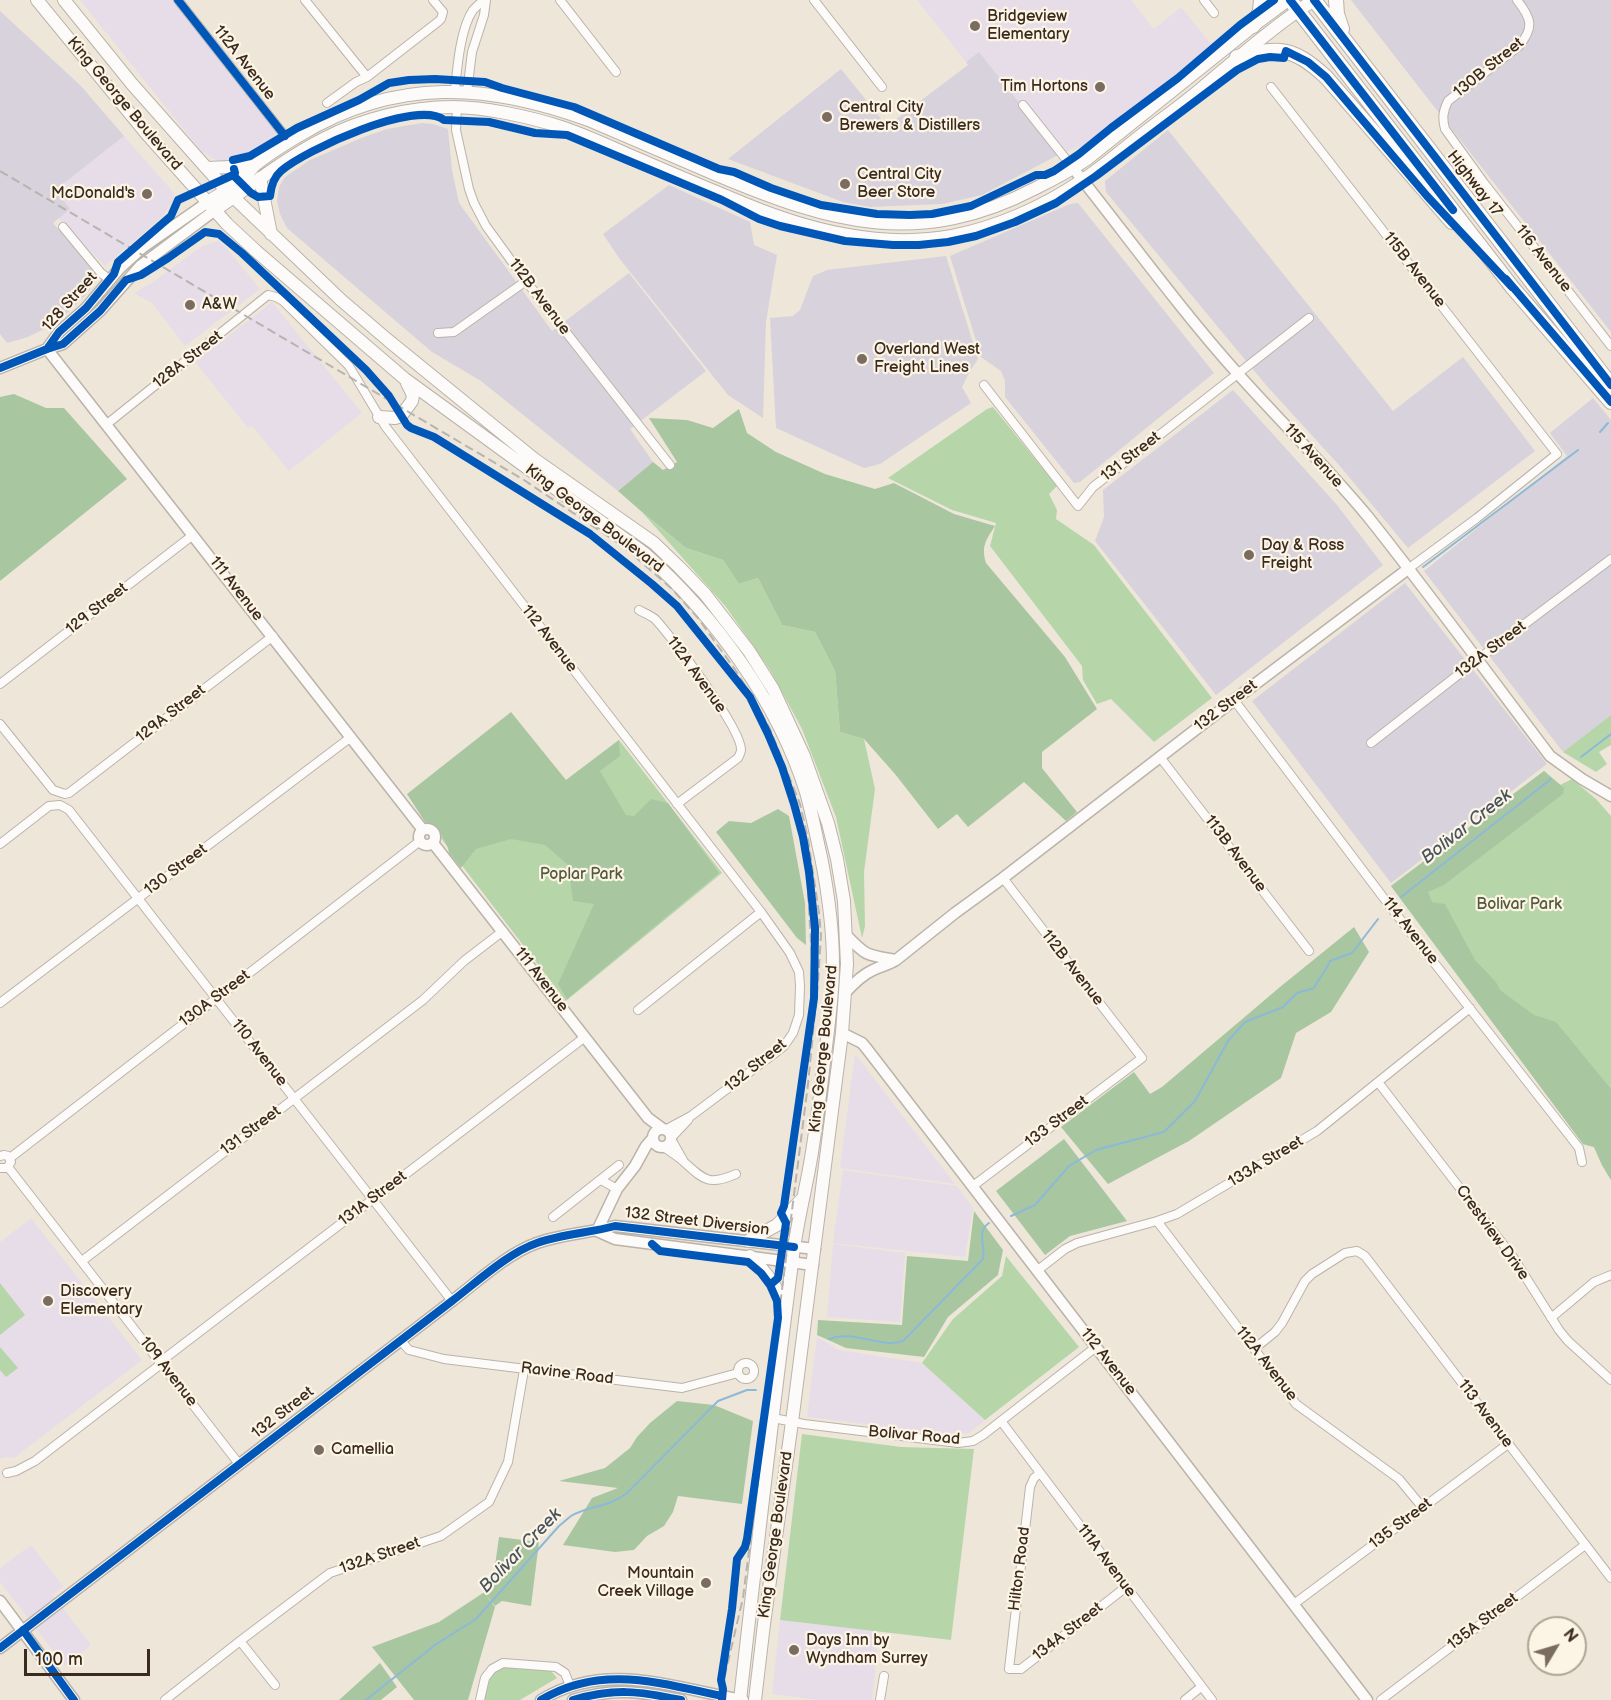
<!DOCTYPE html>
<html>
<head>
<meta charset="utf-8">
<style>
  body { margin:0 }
  #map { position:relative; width:1611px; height:1700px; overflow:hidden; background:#efe6da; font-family:"Balsamiq Sans",sans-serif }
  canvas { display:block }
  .north { position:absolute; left:1527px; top:1616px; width:60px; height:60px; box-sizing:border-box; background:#fcf5e5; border:2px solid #afa495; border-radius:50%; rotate:52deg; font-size:16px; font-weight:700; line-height:24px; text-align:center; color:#3b2a1e }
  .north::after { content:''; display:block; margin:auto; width:21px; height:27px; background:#7a6c60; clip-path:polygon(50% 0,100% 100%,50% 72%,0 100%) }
  .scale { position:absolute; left:24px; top:1649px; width:126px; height:27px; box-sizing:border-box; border:3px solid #3b2a1e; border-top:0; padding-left:8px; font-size:18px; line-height:21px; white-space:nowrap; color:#3b2a1e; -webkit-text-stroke:4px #fcf5e5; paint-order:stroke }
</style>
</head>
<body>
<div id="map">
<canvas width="1611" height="1700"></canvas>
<div class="north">N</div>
<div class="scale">100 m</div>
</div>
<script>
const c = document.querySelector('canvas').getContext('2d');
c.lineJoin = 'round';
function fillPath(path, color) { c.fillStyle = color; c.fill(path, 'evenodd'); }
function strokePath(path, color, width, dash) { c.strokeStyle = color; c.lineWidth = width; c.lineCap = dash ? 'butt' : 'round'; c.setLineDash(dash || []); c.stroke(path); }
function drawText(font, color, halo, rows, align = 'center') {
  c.font = font + ' "Balsamiq Sans",sans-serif'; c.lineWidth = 4.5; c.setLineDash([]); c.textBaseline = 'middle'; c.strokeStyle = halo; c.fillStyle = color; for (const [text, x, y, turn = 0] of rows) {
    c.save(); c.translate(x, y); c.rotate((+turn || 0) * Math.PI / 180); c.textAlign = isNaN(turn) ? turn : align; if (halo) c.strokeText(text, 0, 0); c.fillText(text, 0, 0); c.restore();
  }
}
fillPath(new Path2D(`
  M 80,0 L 178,0 L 284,135 L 243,164 L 221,163 L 201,151 Z
  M 917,0 L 1131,0 L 1154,29 L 1181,7 L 1211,44 L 1166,87 L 1121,124 L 1090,143 L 1060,154 L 979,52 L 966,62 Z
  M 124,136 L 173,192 L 174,199 L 162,217 L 105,266 L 58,218 L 70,209 L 55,190 Z
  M 219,241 L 228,250 L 260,289 L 185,346 L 152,303 L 134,293 L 153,282 L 202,246 Z
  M 272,302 L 362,413 L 289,471 L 252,426 L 248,428 L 195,362 Z
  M 855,1054 L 955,1184 L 840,1168 Z
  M 843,1170 L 957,1186 L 973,1208 L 965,1257 L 833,1243 Z
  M 31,1218 L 142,1360 L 14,1458 L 5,1457 L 0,1459 L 0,1242 Z
  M 833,1244 L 905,1253 L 900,1322 L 827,1317 Z
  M 817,1337 L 839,1350 L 922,1363 L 985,1420 L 969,1433 L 952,1435 L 807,1417 Z
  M 31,1545 L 63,1586 L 53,1595 L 91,1645 L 65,1666 L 0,1582 L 0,1568 Z
  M 780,1620 L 879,1631 L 872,1700 L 817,1700 L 772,1694 Z`), '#e6dde9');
fillPath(new Path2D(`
  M 1351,0 L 1611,0 L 1611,332 L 1425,95 Z
  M 0,11 L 81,86 L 124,136 L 55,190 L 70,209 L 53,223 L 99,277 L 85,296 L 63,317 L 44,329 L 28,337 L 7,343 L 0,334 Z
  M 979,52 L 1060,154 L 982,195 L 942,204 L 870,207 L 843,202 L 728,159 L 841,69 L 887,126 L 968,65 L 966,62 Z
  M 422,123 L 433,124 L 448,129 L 452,170 L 459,203 L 552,331 L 629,273 L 706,371 L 630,429 L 653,462 L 618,491 L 481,381 L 432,352 L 287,228 L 280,214 L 277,201 L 279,187 L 285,177 L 310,160 L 364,137 L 387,129 Z
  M 1168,130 L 1393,411 L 1463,357 L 1535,451 L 1408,548 L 1339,465 L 1266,385 L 1106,192 L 1105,181 Z
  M 669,185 L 750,222 L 754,245 L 777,255 L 766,322 L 763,418 L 728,395 L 619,258 L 603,234 Z
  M 1078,203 L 1214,373 L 1080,482 L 1074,483 L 1005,397 L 1005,381 L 1001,371 L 981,357 L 950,256 L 1070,204 Z
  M 946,256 L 978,359 L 970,371 L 962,387 L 971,403 L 880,464 L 864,468 L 776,428 L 770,318 L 793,316 L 800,310 L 813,276 L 827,270 Z
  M 1233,390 L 1337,505 L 1383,565 L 1216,695 L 1095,541 L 1104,517 L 1103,490 Z
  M 1593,398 L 1611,420 L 1611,715 L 1563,752 L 1424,571 L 1567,456 L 1550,433 Z
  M 1405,583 L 1547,764 L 1391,883 L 1252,701 Z`), '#d7d2db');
fillPath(new Path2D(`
  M 993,407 L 1057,486 L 1049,494 L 1057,510 L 1056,519 L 1094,545 L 1212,698 L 1154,742 L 1111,699 L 1097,704 L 1083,680 L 1082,666 L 990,546 L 996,523 L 952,510 L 888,478 L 987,409 Z
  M 642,512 L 686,548 L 723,560 L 739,584 L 758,578 L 782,625 L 815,632 L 835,671 L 840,732 L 864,739 L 875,789 L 864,872 L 865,926 L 862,938 L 836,817 L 802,729 L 770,670 L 726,607 Z
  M 1611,715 L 1611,745 L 1599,752 L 1607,764 L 1596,772 L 1563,752 Z
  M 619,740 L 722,873 L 566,1001 L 407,794 L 549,793 Z
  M 1544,771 L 1560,785 L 1572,779 L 1596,799 L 1611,816 L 1611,1180 L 1602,1165 L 1594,1147 L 1583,1144 L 1391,886 Z
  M 1006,1256 L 1079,1347 L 985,1420 L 922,1363 L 953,1319 L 1002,1276 Z
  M 0,1283 L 25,1315 L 0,1335 Z
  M 0,1347 L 18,1368 L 6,1377 L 0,1370 Z
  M 802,1434 L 901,1447 L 974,1449 L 951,1640 L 780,1620 Z
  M 505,1666 L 551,1671 L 557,1678 L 520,1700 L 484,1700 L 491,1675 Z`), '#b6d6aa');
fillPath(new Path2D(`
  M 14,394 L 46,408 L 64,408 L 127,479 L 0,581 L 0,397 Z
  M 739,409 L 747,433 L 776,452 L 825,474 L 875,489 L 894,483 L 954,514 L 995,526 C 986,540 981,546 986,563 L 1065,657 L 1097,709 L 1042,752 L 1042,768 L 1077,812 L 1066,821 L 1024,782 L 968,827 L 957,814 L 938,829 L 895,774 L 864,739 L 840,732 L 835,671 L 815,632 L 782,625 L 758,578 L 739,584 L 723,560 L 686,548 L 642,512 L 618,491 L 653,462 L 663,470 L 677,462 L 649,418 L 687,420 L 713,428 Z
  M 511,712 L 566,780 L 619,740 L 620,756 L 600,771 L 626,815 L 634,816 L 651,799 L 668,803 L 719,873 L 567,999 L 558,984 L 594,904 L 573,901 L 568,865 L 545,845 L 511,839 L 476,849 L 461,868 L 449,853 L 448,848 L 442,835 L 435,827 L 425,822 L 407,794 Z
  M 1544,771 L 1564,788 L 1563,794 L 1444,885 L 1428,892 L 1432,902 L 1445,904 L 1475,960 L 1496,982 L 1500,990 L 1534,1015 L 1556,1022 L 1611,1089 L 1611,1180 L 1602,1165 L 1594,1147 L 1583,1144 L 1391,886 Z
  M 778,809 L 789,816 L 805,903 L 806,945 L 797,938 L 716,832 L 729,821 L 751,823 Z
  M 1354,927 L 1369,952 L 1331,1012 L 1296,1033 L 1281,1078 L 1189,1141 L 1108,1184 L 1061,1127 L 1134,1072 L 1150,1094 L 1162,1087 L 1280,987 Z
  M 1064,1139 L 1127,1221 L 1070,1236 L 1045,1255 L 996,1191 Z
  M 974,1211 L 1003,1250 L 998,1275 L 948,1317 L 924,1357 L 846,1348 L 817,1335 L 818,1320 L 902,1325 L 907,1256 L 968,1261 Z
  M 677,1401 L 714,1405 L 753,1421 L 742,1504 L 678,1496 L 673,1512 L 664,1526 L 647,1536 L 634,1550 L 615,1552 L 563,1545 L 592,1498 L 618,1488 L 559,1481 L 605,1468 L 630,1448 L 637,1437 L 650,1423 Z
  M 499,1537 L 539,1542 L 531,1606 L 502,1601 L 495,1606 L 485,1594 L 495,1607 L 468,1700 L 414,1700 L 372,1647 L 439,1622 L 492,1587 Z
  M 380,1663 L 397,1687 L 381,1700 L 339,1700 Z`), '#a8c7a0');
strokePath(new Path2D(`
  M 1600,432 L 1608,423
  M 1423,567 L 1578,450
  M 1581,757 L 1611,734
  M 1401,897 L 1551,779
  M 1011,1216 L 1035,1205 L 1069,1166 L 1096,1150 L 1164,1132 L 1195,1101 L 1228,1041 L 1245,1022 L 1283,1007 L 1297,993 L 1314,988 C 1319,978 1326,971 1330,961 L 1352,953 L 1378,919
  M 829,1339 C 853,1329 880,1349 903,1341 L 983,1259 C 986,1247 976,1231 989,1223
  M 366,1700 L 435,1645 L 476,1619 L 559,1526 C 563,1523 567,1519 571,1516 C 589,1505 606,1509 627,1493 L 718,1401 L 747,1390 L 756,1390`), '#8cb9d8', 2);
const street = new Path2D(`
  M 178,0 L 289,141
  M 305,0 L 367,77
  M 560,0 L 616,72
  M 814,0 L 882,87
  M 1204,0 L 1214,13
  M 1517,0 C 1531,18 1535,27 1519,46 L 1448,101 C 1443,111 1442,118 1445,129 L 1484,183 L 1611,346
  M 1271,87 L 1557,454 L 1477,518 L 1408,569
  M 455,91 C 457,69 460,29 473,10 C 476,7 480,3 484,0
  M 467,92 L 472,52 L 484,15 L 486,0
  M 327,103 L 356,82 L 367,77 L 439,21 L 441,19 L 443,12 L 433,0
  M 1023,105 L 1073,168
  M 457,107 L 456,130 L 469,189 L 474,203 L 486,226 L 526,281 L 670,465
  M 63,227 L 101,273 L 109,279
  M 438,333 L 454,332 L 526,281
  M 984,385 L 1078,506 L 1093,487 L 1309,318
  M 107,424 L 268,295 L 276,297 L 283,301 L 349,366 L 385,426 L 761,912 L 790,953 L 799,972 L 800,986 L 799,1015 L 793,1033 L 784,1046 L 775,1053 L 691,1116 L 665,1130
  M 639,610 C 644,613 650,615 655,619 C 671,636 742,729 741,750 C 741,752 739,756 738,758 L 677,804
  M 0,684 L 193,535
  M 1234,700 L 1389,905 L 1579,1148 L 1582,1162
  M 0,724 L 53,790 L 65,794 L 69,793 L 273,636
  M 1371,743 L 1477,660 L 1611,559
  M 1160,757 L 1309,951
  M 0,844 L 49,806 L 60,805 L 69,810 L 452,1301
  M 0,1003 L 351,737
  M 638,1010 L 761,912
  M 1378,1082 L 1513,1257 L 1559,1330 L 1568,1341 L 1611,1380
  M 671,1138 L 688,1120
  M 671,1139 L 683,1160
  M 664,1147 C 670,1152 678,1156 684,1162 C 704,1180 709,1186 736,1174
  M 0,1156 L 4,1155 L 8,1156 L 11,1162 L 7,1168 L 0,1168
  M 10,1158 L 420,841
  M 8,1167 L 239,1464
  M 601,1180 L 617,1189
  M 973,1186 L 1142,1058 L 1003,878
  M 553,1217 L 619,1165
  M 1157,1221 L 1296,1404 L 1399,1479 L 1423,1508
  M 82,1261 L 423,1000 L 464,961 L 503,931
  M 1038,1270 L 1065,1249 L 1077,1243 L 1157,1221 L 1177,1214 L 1317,1131 L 1470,1008
  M 1551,1318 L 1594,1282 L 1611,1275
  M 400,1340 L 409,1350 L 444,1359 L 682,1388 L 738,1373
  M 1254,1349 L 1275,1332 L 1282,1323 L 1305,1281 L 1312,1274 L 1345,1253 L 1357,1251 L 1365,1256 L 1611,1578
  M 160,1362 L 585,1037
  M738 1371a8 8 0 1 1 16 0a8 8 0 1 1-16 0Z
  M 773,1418 L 804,1424 L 958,1443 L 973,1441 L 983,1435 L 1096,1347
  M 1001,1421 L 1212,1700
  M 7,1473 L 16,1471 L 35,1461 L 161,1364
  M 1040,1473 L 1034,1478 L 1030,1487 L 1009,1669 L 1021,1669 L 1126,1587
  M 1294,1604 L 1508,1444
  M 240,1641 L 275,1685
  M 165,1700 L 240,1641 L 330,1573 L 441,1536 L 489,1502 L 508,1462 L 524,1370
  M 480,1700 L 485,1678 L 492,1669 L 503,1663 L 556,1667 L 565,1673 L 570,1686
  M 880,1700 L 884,1676
  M 1185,1700 L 1201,1687
  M 1381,1700 L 1585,1545`);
const secondary = new Path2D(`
  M 1073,168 C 1128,237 1179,308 1238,374 C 1281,422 1328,468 1369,518 C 1431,596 1490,677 1550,756 L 1582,779 L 1611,796
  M 47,349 L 423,830
  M 47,349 L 59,332 L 86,308 L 120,268 L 142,248 L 208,202
  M 0,368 L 47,349 L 63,344 L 100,311 L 140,266 L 215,210
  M419 837a8 8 0 1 1 16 0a8 8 0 1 1-16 0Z
  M 433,843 L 648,1118 L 663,1129
  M 846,935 C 867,957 867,955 896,960
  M 845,993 C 853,984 862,975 873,970 C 881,966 888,965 896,960 L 955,913 L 1003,878 L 1234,700 L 1408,569
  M 842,1033 L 862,1043 L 867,1049 L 1367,1700
  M653 1138a9 9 0 1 1 18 0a9 9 0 1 1-18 0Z
  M 597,1231 L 615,1239 L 813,1265
  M 597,1231 L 617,1189 L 635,1166 L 646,1146 L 653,1138
  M 0,1601 L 74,1700
  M 0,1648 L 452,1301 C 477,1282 508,1253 537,1243 C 562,1234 589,1233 615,1226 L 815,1249
  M 541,1700 C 607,1660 673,1688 743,1700
  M 573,1700 C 614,1688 639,1691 681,1700`);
const primary = new Path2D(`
  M 37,0 L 146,133 L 227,224 L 256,251 L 405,379 L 644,553 C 714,615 778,702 806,792 C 812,813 816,835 821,857 C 828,892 833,929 833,965 C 833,997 828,1030 824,1062 C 820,1096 816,1130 810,1164 C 805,1192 798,1220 794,1248 C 774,1398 757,1549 740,1700
  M 64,0 L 132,84 L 226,190 L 341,300 L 389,341 L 534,459 L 654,543 L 679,567 L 705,594 L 749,651 L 773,689 L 804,756 L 828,823 L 837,859 L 844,901 L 847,964 L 842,1033 L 792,1422 L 764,1624 L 755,1700
  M 207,168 L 254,166
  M 260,178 L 271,234
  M 208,202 C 220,194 234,186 245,176 C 249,173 251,169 254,166 C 268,154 285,144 300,135 C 396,77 489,83 591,121 C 633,139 675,157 717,175 C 831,223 919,249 1036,188 C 1054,179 1071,170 1087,159 L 1253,26 L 1288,0
  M 215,210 C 251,186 284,159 323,139 C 361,119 409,107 453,107 C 484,107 531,117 561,127 C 588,136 615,149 641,160 C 675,175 709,189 743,203 C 808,230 880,249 952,236 C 997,227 1043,207 1081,181 C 1100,169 1117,154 1135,140 C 1157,122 1181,106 1203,87 C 1239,57 1274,26 1314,0
  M 379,417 L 395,418 L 401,416 L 412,401 L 413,395 L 407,383
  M 748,1241 L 777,1225 L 803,1198
  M 750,1256 C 766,1272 778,1287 785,1309`);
const highway = new Path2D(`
  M 1290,0 L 1512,287 L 1611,402
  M 1314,0 L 1611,385
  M 1336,0 L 1337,14 L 1342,29
  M 1253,26 L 1260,11 L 1261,0
  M 1237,57 C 1280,47 1292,46 1326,77 L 1452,222`);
strokePath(street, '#bab3aa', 10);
strokePath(secondary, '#bab3aa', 13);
strokePath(primary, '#bab3aa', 14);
strokePath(highway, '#bab3aa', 16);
strokePath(street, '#fdfbf9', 8);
strokePath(secondary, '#fdfbf9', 10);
strokePath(primary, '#fdfbf9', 12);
strokePath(highway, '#fdfbf9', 14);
strokePath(new Path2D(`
  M 0,171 L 524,480 L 624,547 L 672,589 L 698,618 L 736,671 L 754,700 L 770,729 L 800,804 L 808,839 L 819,913 L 821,935 L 818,982 L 808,1084 L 743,1598 L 719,1700
  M 808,893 L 812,959`), '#b7b4b0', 2, [9, 4.5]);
strokePath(new Path2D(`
  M 178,0 L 285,136
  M 1290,0 L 1453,210
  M 1314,0 L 1611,385
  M 233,160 L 250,156 L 297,128 L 359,100 L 389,83 L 409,80 L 435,79 L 485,82 L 502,88 L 574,107 L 719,169 L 734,172 L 771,188 L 821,205 L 877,214 L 910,215 L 932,214 L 971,206 L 1036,175 L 1045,175 L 1054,171 L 1079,154 L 1111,128 L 1178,78 L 1240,25 L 1274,0
  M 233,175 L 251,193 L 258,197 L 270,196 C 271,187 274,177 281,171 C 305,150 416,99 444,120 L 489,122 L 535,133 L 567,135 L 722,200 L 759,219 L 780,226 L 845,241 L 893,245 L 919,245 L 948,242 L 976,236 L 1015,222 L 1056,203 L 1096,176 L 1237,70 L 1258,59 L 1270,57 L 1284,58 L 1286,51 L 1308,62 L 1326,77 L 1427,196 L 1512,287
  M 1506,279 L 1611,402
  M 47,349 L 59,332 L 86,308 L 114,274 L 118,262 L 171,216 L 178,200 L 233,175 L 235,173 L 234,169
  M 0,368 L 47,349 L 63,344 L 100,311 L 126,280 L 141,275 L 168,258 L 205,232 L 219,234 L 242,253 L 366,370 L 389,396 L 407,425 L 411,428 L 434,437 L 590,534 L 652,584 L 677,606 L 750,697 L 768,734 L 782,767 L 794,804 L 803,837 L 809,872 L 815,928 L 814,998 L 784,1206 L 781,1213 L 786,1223 L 778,1278 L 770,1285
  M 652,1244 L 660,1251 L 748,1262 L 761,1273 L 770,1285 L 777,1301 L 778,1318 L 747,1539 L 745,1547 L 737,1559 L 732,1609 L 721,1680 L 723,1689 L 722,1700
  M 23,1630 L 74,1700
  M 0,1648 L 452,1301 C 477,1282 508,1253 537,1243 C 562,1234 589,1233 615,1226 L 794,1247
  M 541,1700 C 601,1664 659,1683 722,1696
  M 573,1700 C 614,1688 639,1691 681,1700`), '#0057b8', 8);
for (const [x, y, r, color] of [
  [975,26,6,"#7a6c60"],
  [1100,87,6,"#7a6c60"],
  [827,117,6,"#7a6c60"],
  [845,184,6,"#7a6c60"],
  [147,194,6,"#7a6c60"],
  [190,305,6,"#7a6c60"],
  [862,359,6,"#7a6c60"],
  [1249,555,6,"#7a6c60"],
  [48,1301,6,"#7a6c60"],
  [319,1450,6,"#7a6c60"],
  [706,1583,6,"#7a6c60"],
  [794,1650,6,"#7a6c60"]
]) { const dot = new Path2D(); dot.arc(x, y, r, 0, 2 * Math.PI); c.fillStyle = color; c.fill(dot); strokePath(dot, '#fcf5e5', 2); }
drawText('16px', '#3b2a1e', '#fcf5e5', [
  ["Bridgeview",987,17],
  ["Elementary",987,35],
  ["Tim Hortons",1088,87,"right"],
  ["Central City",839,108],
  ["Brewers & Distillers",839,126],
  ["Central City",857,175],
  ["Beer Store",857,193],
  ["McDonald's",135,194,"right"],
  ["A&W",202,305],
  ["Overland West",874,350],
  ["Freight Lines",874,368],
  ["Day & Ross",1261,546],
  ["Freight",1261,564],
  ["Discovery",60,1292],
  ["Elementary",60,1310],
  ["Camellia",331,1450],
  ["Mountain",694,1574,"right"],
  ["Creek Village",694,1592,"right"],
  ["Days Inn by",806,1641],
  ["Wyndham Surrey",806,1659]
], 'left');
drawText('16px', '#3b2a1e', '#fcf5e5', [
  ["112A Avenue",244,63,52],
  ["130B Street",1489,68,-39],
  ["King George Boulevard",124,104,50],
  ["Highway 17",1474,184,52],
  ["116 Avenue",1543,259,52],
  ["115B Avenue",1414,270,52],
  ["112B Avenue",539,297,53],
  ["128 Street",70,302,-48],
  ["128A Street",188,360,-38],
  ["115 Avenue",1313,456,48],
  ["131 Street",1131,457,-38],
  ["King George Boulevard",594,519,37],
  ["111 Avenue",236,589,52],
  ["129 Street",97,609,-38],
  ["112 Avenue",549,639,52],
  ["132A Street",1491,650,-37],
  ["112A Avenue",696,675,54],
  ["132 Street",1226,706,-37],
  ["129A Street",171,714,-38],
  ["113B Avenue",1235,854,53],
  ["130 Street",176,870,-37],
  ["114 Avenue",1410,931,52],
  ["112B Avenue",1072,968,52],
  ["111 Avenue",541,980,52],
  ["130A Street",215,999,-37],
  ["King George Boulevard",824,1049,-84],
  ["110 Avenue",259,1053,52],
  ["132 Street",756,1066,-39],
  ["133 Street",1057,1122,-37],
  ["131 Street",251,1131,-37],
  ["133A Street",1266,1162,-31],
  ["131A Street",373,1199,-37],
  ["132 Street Diversion",697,1222,7],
  ["Crestview Drive",1492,1233,54],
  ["112 Avenue",1108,1362,52],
  ["112A Avenue",1266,1364,52],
  ["109 Avenue",168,1372,52],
  ["Ravine Road",567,1374,7],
  ["132 Street",283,1413,-38],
  ["113 Avenue",1485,1414,53],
  ["Bolivar Road",914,1436,5],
  ["135 Street",1401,1524,-37],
  ["King George Boulevard",776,1535,-82],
  ["132A Street",380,1556,-19],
  ["111A Avenue",1106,1561,53],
  ["Hilton Road",1020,1569,-83],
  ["135A Street",1483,1622,-37],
  ["134A Street",1068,1632,-38]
]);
drawText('16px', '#525a3c', '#fcf5e5', [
  ["Poplar Park",581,875],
  ["Bolivar Park",1519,905]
]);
drawText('italic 18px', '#48555f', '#fcf5e5', [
  ["Bolivar Creek",1467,827,-38],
  ["Bolivar Creek",521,1551,-46]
]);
</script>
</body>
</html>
